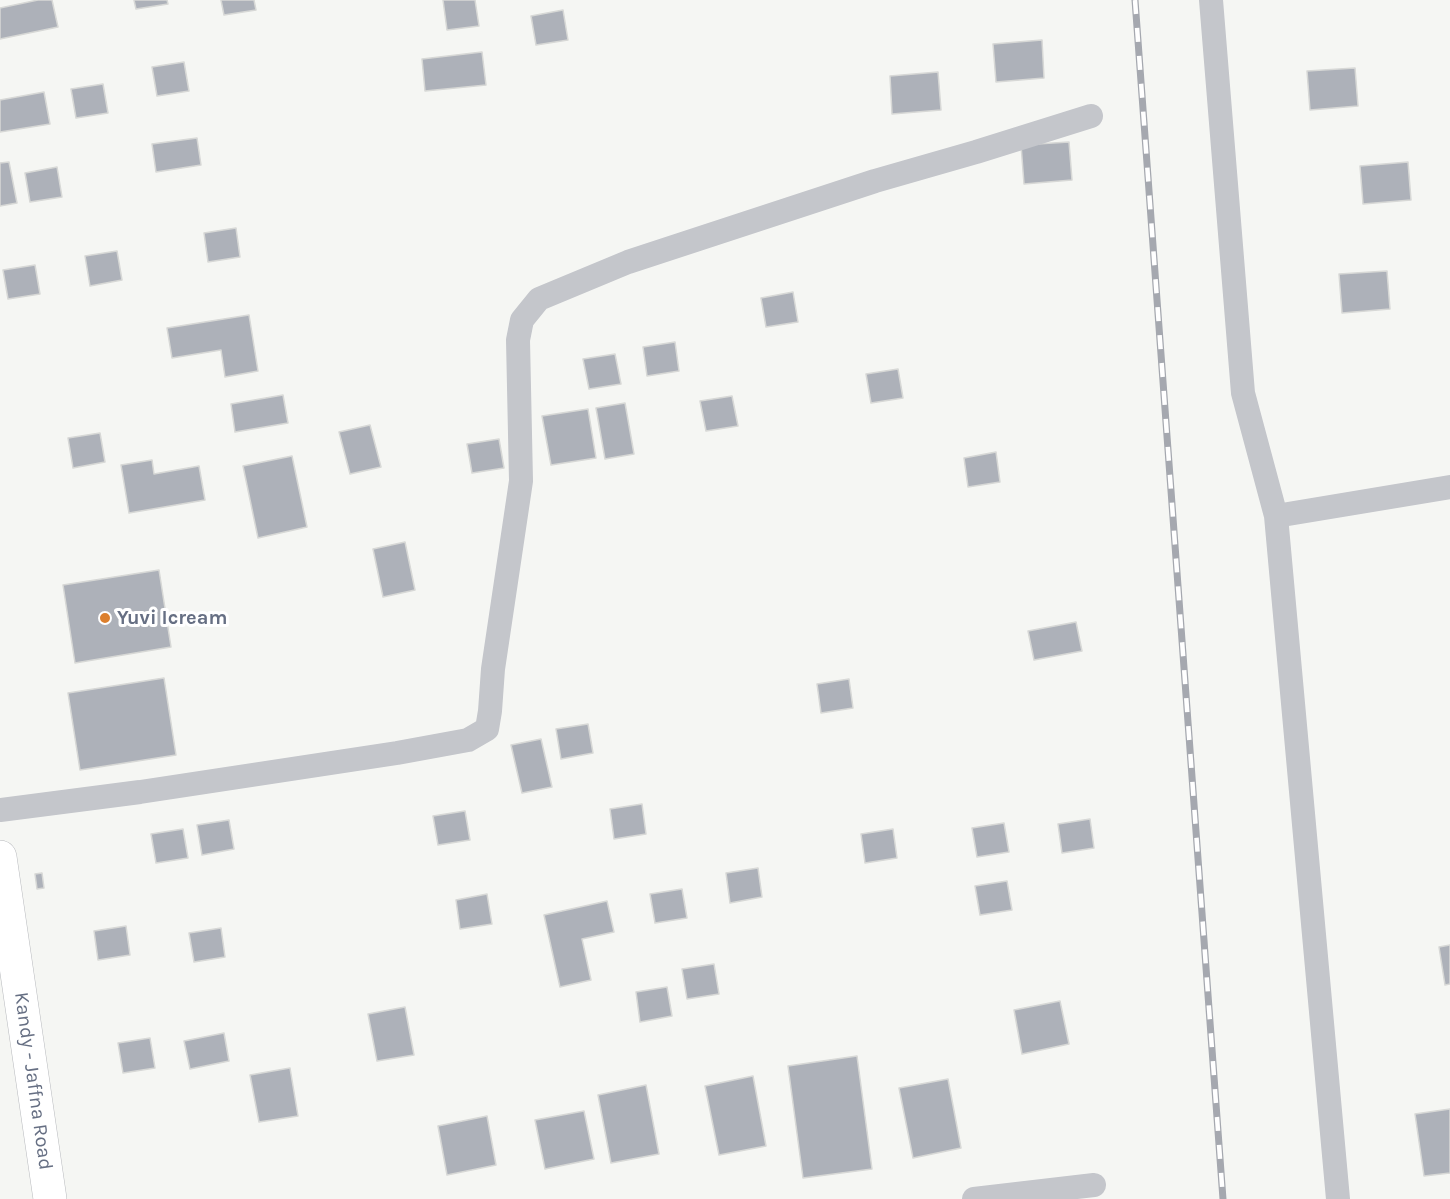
<!DOCTYPE html>
<html>
<head>
<meta charset="utf-8">
<style>
  body { margin:0 }
  canvas { display:block; background:#f5f6f3 }
</style>
</head>
<body>
<canvas width="1450" height="1199"></canvas>
<script>
const c = document.querySelector('canvas').getContext('2d');
c.lineJoin = 'round';
function fillPath(path, color) { c.fillStyle = color; c.fill(path, 'evenodd'); }
function strokePath(path, color, width, dash) { c.strokeStyle = color; c.lineWidth = width; c.lineCap = dash ? 'butt' : 'round'; c.setLineDash(dash || []); c.stroke(path); }
function drawText(font, color, halo, rows, align = 'center') {
  c.font = font + ' Karla,sans-serif'; c.lineWidth = 6; c.setLineDash([]); c.textBaseline = 'middle'; c.strokeStyle = halo; c.fillStyle = color; for (const [text, x, y, turn = 0] of rows) {
    c.save(); c.translate(x, y); c.rotate((+turn || 0) * Math.PI / 180); c.textAlign = isNaN(turn) ? turn : align; if (halo) c.strokeText(text, 0, 0); c.fillText(text, 0, 0); c.restore();
  }
}
const building = new Path2D(`
  M 38,0 L 52,0 L 58,27 L 0,39 L 0,8 Z
  M 134,0 L 167,0 L 168,4 L 136,9 Z
  M 221,0 L 254,0 L 256,10 L 224,15 Z
  M 443,0 L 475,0 L 479,26 L 447,30 Z
  M 563,10 L 568,40 L 536,45 L 531,16 Z
  M 1042,40 L 1044,78 L 996,82 L 993,44 Z
  M 482,52 L 486,85 L 425,91 L 422,59 Z
  M 184,62 L 189,91 L 157,96 L 152,67 Z
  M 1355,68 L 1358,106 L 1310,110 L 1307,71 Z
  M 938,72 L 941,110 L 892,114 L 890,76 Z
  M 103,84 L 108,113 L 76,118 L 71,89 Z
  M 44,92 L 50,124 L 0,132 L 0,100 Z
  M 197,138 L 201,165 L 156,172 L 152,144 Z
  M 1069,142 L 1072,180 L 1024,184 L 1021,145 Z
  M 9,162 L 17,203 L 0,206 L 0,163 Z
  M 1408,162 L 1411,200 L 1363,204 L 1360,166 Z
  M 57,167 L 62,197 L 30,202 L 25,173 Z
  M 236,228 L 240,257 L 208,262 L 204,233 Z
  M 117,251 L 122,280 L 90,286 L 85,256 Z
  M 35,265 L 40,294 L 8,299 L 3,270 Z
  M 1387,271 L 1390,309 L 1342,313 L 1339,274 Z
  M 793,292 L 798,322 L 766,327 L 761,298 Z
  M 249,315 L 258,371 L 225,377 L 221,350 L 172,358 L 167,328 Z
  M 675,342 L 679,371 L 647,376 L 643,347 Z
  M 615,354 L 621,384 L 589,389 L 583,359 Z
  M 898,369 L 903,398 L 871,403 L 866,374 Z
  M 283,395 L 288,423 L 235,432 L 231,404 Z
  M 732,396 L 738,426 L 706,431 L 700,401 Z
  M 625,403 L 634,454 L 605,459 L 596,408 Z
  M 588,409 L 596,458 L 551,465 L 542,416 Z
  M 370,425 L 381,467 L 350,474 L 339,432 Z
  M 100,433 L 105,462 L 73,468 L 68,438 Z
  M 499,439 L 504,468 L 472,473 L 467,444 Z
  M 996,452 L 1000,482 L 968,487 L 964,458 Z
  M 292,456 L 307,527 L 258,538 L 243,466 Z
  M 152,460 L 154,474 L 199,466 L 205,500 L 129,513 L 121,465 Z
  M 405,542 L 415,590 L 383,597 L 373,549 Z
  M 159,570 L 171,647 L 75,663 L 63,585 Z
  M 1076,622 L 1082,651 L 1034,660 L 1028,631 Z
  M 164,678 L 176,755 L 80,770 L 68,693 Z
  M 849,679 L 853,708 L 821,713 L 817,684 Z
  M 588,724 L 593,753 L 561,759 L 556,729 Z
  M 541,739 L 552,787 L 522,793 L 511,745 Z
  M 642,804 L 646,834 L 614,839 L 610,809 Z
  M 465,811 L 470,840 L 438,845 L 433,816 Z
  M 1090,819 L 1094,848 L 1062,853 L 1058,824 Z
  M 229,820 L 234,849 L 202,855 L 197,825 Z
  M 1004,823 L 1009,852 L 977,857 L 972,828 Z
  M 183,829 L 188,858 L 156,863 L 151,834 Z
  M 893,829 L 897,858 L 865,863 L 861,834 Z
  M 758,868 L 762,897 L 730,903 L 726,873 Z
  M 42,873 L 44,888 L 37,889 L 35,874 Z
  M 1007,881 L 1012,910 L 980,915 L 975,886 Z
  M 682,889 L 687,918 L 655,923 L 650,894 Z
  M 487,894 L 492,924 L 460,929 L 456,900 Z
  M 607,901 L 614,932 L 582,939 L 591,980 L 560,987 L 544,915 Z
  M 126,926 L 130,955 L 98,960 L 94,931 Z
  M 221,928 L 225,957 L 194,962 L 189,933 Z
  M 1450,945 L 1450,984 L 1445,985 L 1439,947 Z
  M 714,964 L 719,994 L 687,999 L 682,969 Z
  M 667,987 L 672,1016 L 640,1022 L 636,992 Z
  M 1060,1001 L 1069,1044 L 1022,1054 L 1014,1010 Z
  M 405,1007 L 414,1055 L 377,1061 L 368,1014 Z
  M 224,1033 L 229,1061 L 190,1069 L 184,1041 Z
  M 150,1038 L 155,1068 L 123,1073 L 118,1043 Z
  M 857,1056 L 872,1169 L 803,1178 L 788,1066 Z
  M 290,1068 L 298,1116 L 259,1122 L 250,1075 Z
  M 753,1076 L 766,1146 L 719,1155 L 705,1086 Z
  M 948,1079 L 961,1148 L 913,1158 L 899,1088 Z
  M 646,1085 L 659,1154 L 611,1163 L 598,1095 Z
  M 1450,1109 L 1450,1173 L 1424,1176 L 1415,1114 Z
  M 584,1111 L 594,1159 L 545,1169 L 535,1120 Z
  M 487,1116 L 496,1165 L 447,1175 L 438,1126 Z`);
fillPath(building, '#adb1b9');
strokePath(building, '#d7d8d6', 1.5);
const trunk = new Path2D(`
  M 0,857 L 50,1199`);
strokePath(trunk, '#b7b9bd', 34);
strokePath(new Path2D(`
  M 1211,0 L 1243,393 L 1276,516 L 1338,1199
  M 1276,516 L 1450,487
  M 0,810 L 140,792 L 397,753 L 468,740 L 487,729 L 490,711 L 493,669 L 521,481 L 518,340 L 522,320 L 539,299 L 628,262 L 875,181 L 976,152 L 1091,116
  M 974,1199 L 1094,1185`), '#c4c6cb', 24);
strokePath(trunk, '#fff', 33);
const rail = new Path2D(`
  M 1135,0 L 1223,1199`);
strokePath(rail, '#a5a8af', 7);
strokePath(rail, '#fff', 4.5, [14]);
for (const [x, y, r, color] of [
  [105,618,6,"#dc7f2d"]
]) { const dot = new Path2D(); dot.arc(x, y, r, 0, 2 * Math.PI); c.fillStyle = color; c.fill(dot); strokePath(dot, '#fff', 2); }
drawText('bold 20px', '#666f83', '#fff', [
  ["Yuvi Icream",117,618]
], 'left');
drawText('20px', '#666f83', '#fff', [
  ["Kandy - Jaffna Road",33,1081,82]
]);
</script>
</body>
</html>
